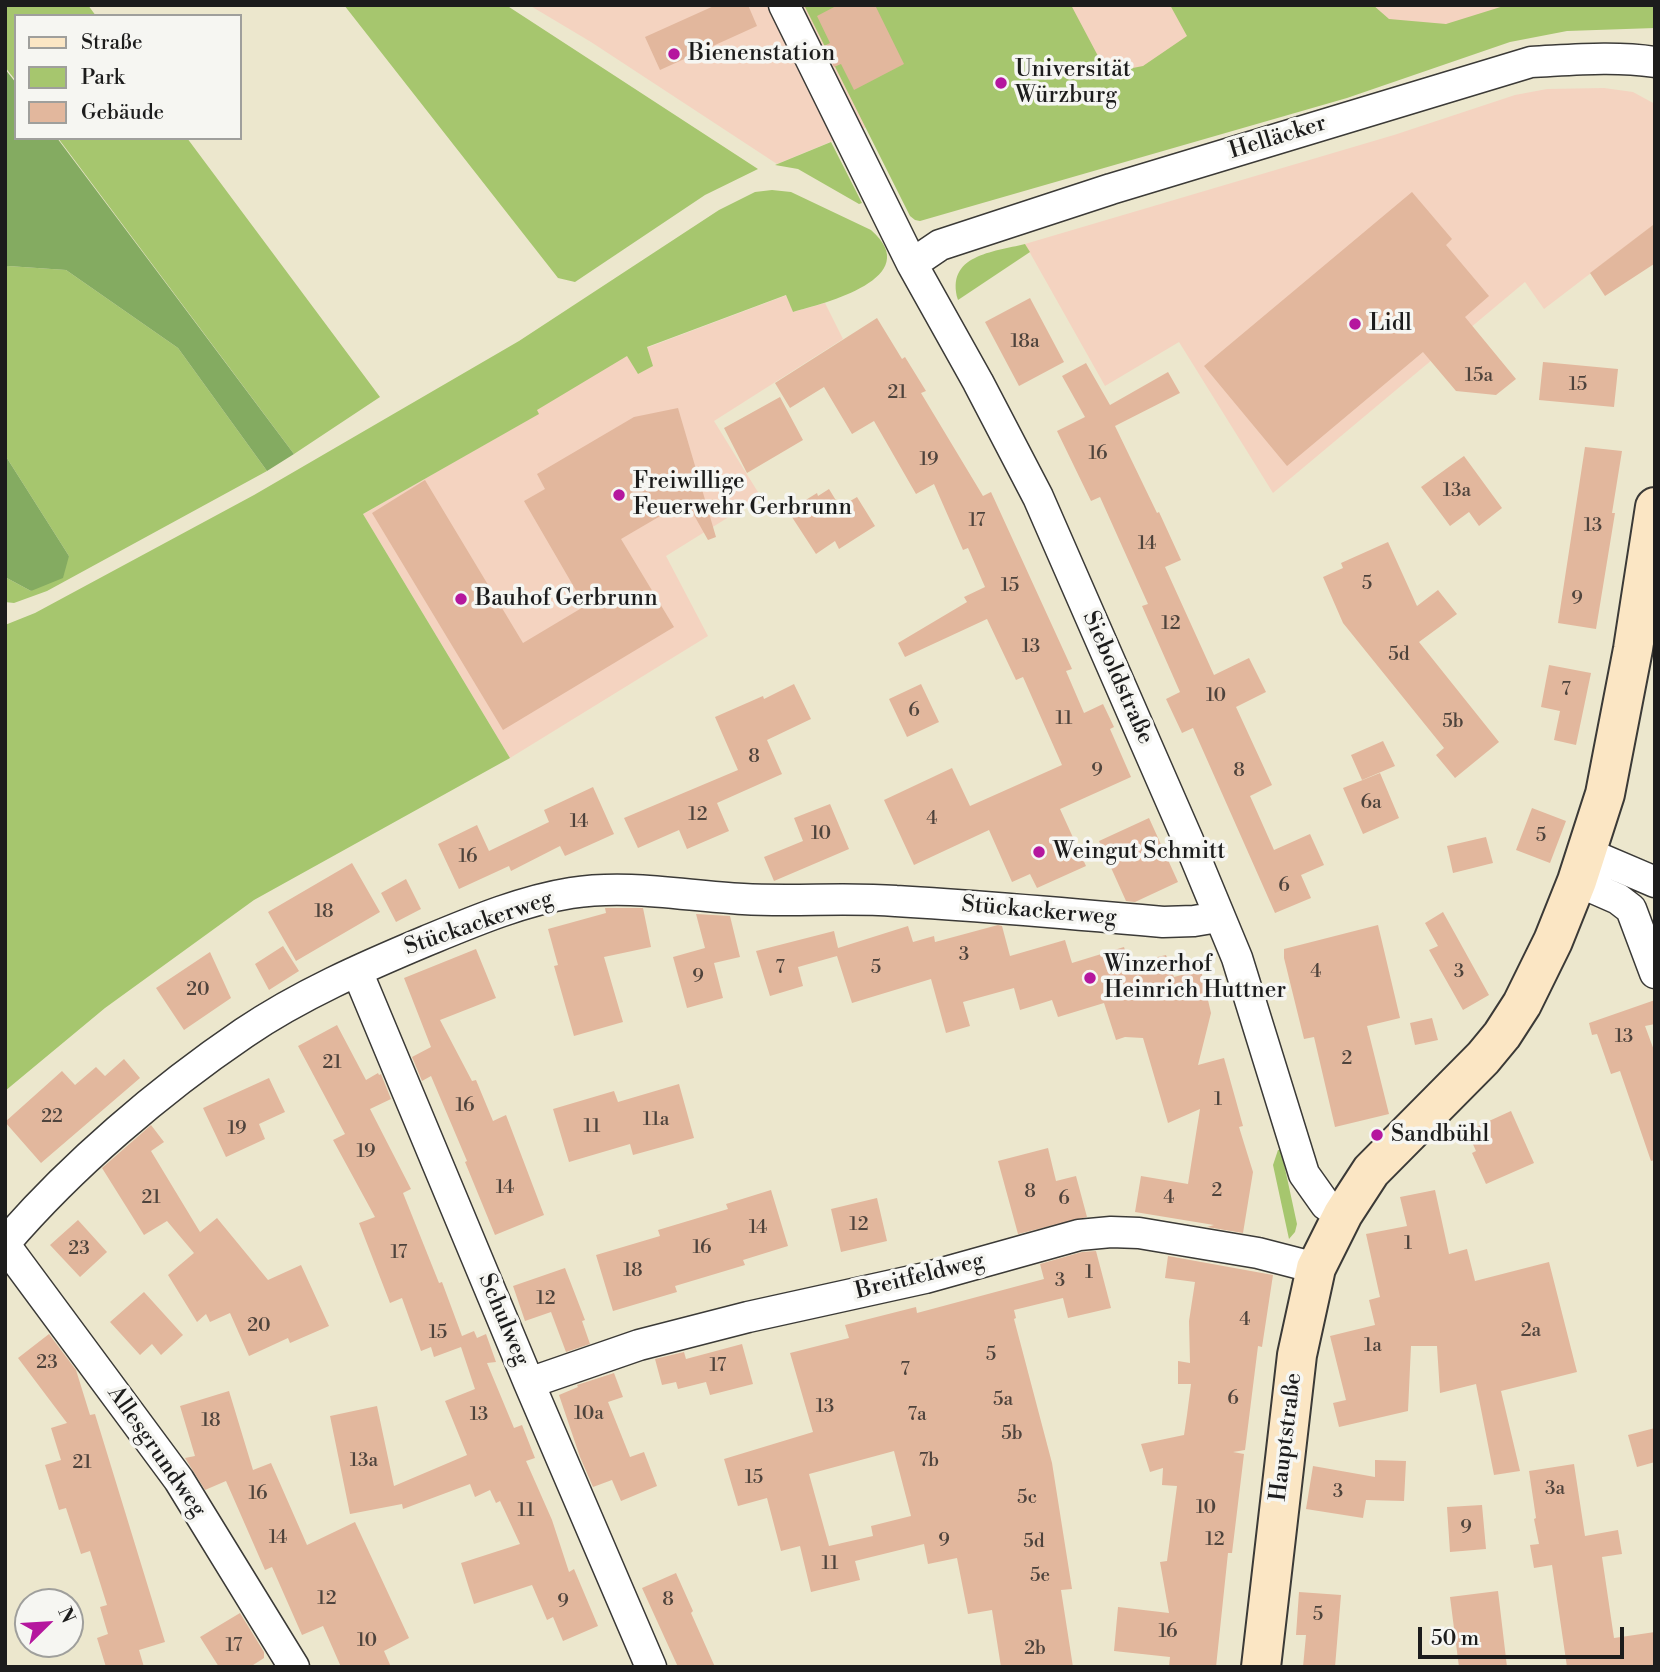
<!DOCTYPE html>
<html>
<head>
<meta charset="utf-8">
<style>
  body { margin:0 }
  #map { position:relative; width:1660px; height:1672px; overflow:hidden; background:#ece7cd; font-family:"Libre Bodoni",serif }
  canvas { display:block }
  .frame { position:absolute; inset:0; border:7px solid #1c1c1c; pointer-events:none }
  .legend { position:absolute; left:14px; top:14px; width:228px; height:126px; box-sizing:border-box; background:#f6f6f2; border:2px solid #9f9f9c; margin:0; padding:9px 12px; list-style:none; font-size:21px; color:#1c1c1c }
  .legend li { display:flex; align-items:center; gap:14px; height:35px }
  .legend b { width:35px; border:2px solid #9f9f9c }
  .north { position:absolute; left:14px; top:1588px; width:70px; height:70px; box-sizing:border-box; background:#f6f6f2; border:2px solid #9f9f9c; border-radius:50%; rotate:66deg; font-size:19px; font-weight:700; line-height:28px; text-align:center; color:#1c1c1c }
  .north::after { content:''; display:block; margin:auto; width:24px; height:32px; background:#b5179e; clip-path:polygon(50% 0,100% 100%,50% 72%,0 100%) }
  .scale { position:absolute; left:1418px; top:1627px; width:206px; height:32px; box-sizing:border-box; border:4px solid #1c1c1c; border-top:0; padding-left:9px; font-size:21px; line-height:24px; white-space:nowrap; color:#1c1c1c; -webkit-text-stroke:5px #f6f6f2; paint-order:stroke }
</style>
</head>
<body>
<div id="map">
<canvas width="1660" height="1672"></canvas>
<div class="frame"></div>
<ul class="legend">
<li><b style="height:9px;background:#fbe6c4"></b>Straße</li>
<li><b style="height:19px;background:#a6c66e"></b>Park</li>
<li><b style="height:19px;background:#e2b79d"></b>Gebäude</li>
</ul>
<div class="north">N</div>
<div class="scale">50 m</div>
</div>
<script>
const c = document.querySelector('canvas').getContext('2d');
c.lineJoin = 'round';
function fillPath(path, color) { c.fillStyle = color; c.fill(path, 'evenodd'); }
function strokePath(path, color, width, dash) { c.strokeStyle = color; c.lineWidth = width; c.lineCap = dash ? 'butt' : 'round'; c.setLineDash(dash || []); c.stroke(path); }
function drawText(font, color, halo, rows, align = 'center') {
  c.font = font + ' "Libre Bodoni",serif'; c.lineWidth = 7; c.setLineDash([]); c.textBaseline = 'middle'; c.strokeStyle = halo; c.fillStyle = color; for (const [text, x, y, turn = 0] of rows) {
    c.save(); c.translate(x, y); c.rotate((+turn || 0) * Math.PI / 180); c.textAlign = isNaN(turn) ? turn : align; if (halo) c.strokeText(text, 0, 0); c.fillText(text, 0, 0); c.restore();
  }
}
fillPath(new Path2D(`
  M 529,5 L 1584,5 L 874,124 L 777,164 L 591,42 Z
  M 1604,88 L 1633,92 L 1655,104 L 1655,224 L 1544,309 L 1525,282 L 1273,493 L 1179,342 L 1105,386 L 1025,244 L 1394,135 L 1515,95 L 1547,89 Z
  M 787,295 L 793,312 L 825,303 L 843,339 L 714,421 L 761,497 L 666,556 L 708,636 L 510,758 L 363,514 L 538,414 L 536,410 L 627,355 L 638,374 L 646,348 Z`), '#f4d3c0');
fillPath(new Path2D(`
  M 5,5 L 88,5 L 96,16 L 16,16 L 16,81 L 5,67 Z
  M 344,5 L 506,5 L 758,169 L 705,195 L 575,282 L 558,278 Z
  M 804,5 L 1071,5 L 1107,73 L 1143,66 L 1187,36 L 1170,5 L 1373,5 L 1389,19 L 1446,24 L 1507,5 L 1655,5 L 1655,28 L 1567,31 L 1510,42 L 1347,98 L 920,221 L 915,220 L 910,216 Z
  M 58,138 L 187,138 L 380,397 L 294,454 Z
  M 831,142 L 862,203 L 859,204 L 798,169 L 775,165 Z
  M 772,190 L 791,192 L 871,230 C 926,278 825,303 793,312 L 786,295 L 647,347 L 653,366 L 638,374 L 627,356 L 537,410 L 539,414 L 363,514 L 510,758 L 254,900 L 105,1008 L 5,1091 L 5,625 L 35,613 L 254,495 L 519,341 L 719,210 L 755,192 Z
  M 1025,244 L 1030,252 L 958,300 C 945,255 993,252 1025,244 Z
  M 8,266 L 66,270 L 178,348 L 267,471 L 47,591 L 14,603 L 5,602 L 5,577 L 31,591 L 69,556 L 5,455 L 5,270 Z
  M 1278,1150 L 1281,1150 L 1297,1224 L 1295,1232 L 1289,1239 L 1273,1165 Z`), '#a6c66e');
fillPath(new Path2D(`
  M 5,69 L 16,83 L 16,138 L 57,138 L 294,454 L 267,471 L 178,348 L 66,270 L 8,266 L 5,270 Z
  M 5,455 L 69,556 L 63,578 L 31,591 L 5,577 Z`), '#84ab61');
fillPath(new Path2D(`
  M 716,5 L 748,5 L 757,26 L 660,70 L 645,37 Z
  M 838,5 L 875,5 L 904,64 L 854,90 L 841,64 L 834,67 L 824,46 L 830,43 L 817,16 Z
  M 1412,192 L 1452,239 L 1446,245 L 1489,296 L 1465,317 L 1516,379 L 1496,395 L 1456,391 L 1423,352 L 1287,466 L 1204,366 Z
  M 1653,225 L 1654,264 L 1605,296 L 1590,273 Z
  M 1030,298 L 1064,362 L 1019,386 L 985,322 Z
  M 877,318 L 902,359 L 905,357 L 926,391 L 921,393 L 983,496 L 991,492 L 1072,669 L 1066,671 L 1084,713 L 1103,704 L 1114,727 L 1110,729 L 1131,777 L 1060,809 L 1086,866 L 1037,888 L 1030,874 L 1012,882 L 989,830 L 914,865 L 884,800 L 952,768 L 970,806 L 1062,765 L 1023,677 L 1016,680 L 987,619 L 905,657 L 898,643 L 967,602 L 964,597 L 985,587 L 968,548 L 963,550 L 934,484 L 916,494 L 874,421 L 852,434 L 824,387 L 790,408 L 775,383 Z
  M 1543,362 L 1618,369 L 1614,407 L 1539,400 Z
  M 1086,363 L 1110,405 L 1168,372 L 1180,393 L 1115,426 L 1157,513 L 1159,512 L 1181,560 L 1165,567 L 1214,675 L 1249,658 L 1266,692 L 1236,707 L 1272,785 L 1250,796 L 1274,850 L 1310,834 L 1324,865 L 1301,875 L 1311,898 L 1275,913 L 1193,728 L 1182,733 L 1166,699 L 1180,692 L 1142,606 L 1148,604 L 1100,497 L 1091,501 L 1057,431 L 1085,417 L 1062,376 Z
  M 780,397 L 803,440 L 747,473 L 724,428 Z
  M 678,408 L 716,537 L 708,540 L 686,501 L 621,539 L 674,627 L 503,730 L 372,513 L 425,480 L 523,643 L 585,606 L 524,501 L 545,489 L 537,474 L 634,417 Z
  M 1585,447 L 1622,451 L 1612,513 L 1615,513 L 1596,629 L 1558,623 Z
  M 1464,456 L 1502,508 L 1479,526 L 1469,512 L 1450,526 L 1421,487 Z
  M 829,489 L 840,507 L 857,497 L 875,526 L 839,549 L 835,541 L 816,554 L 788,511 L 817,493 L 818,496 Z
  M 1388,542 L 1417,606 L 1438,590 L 1457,614 L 1419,642 L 1499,742 L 1455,778 L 1436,755 L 1444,748 L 1343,623 L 1323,577 L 1343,568 L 1341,563 Z
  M 1549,665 L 1591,673 L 1576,745 L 1554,740 L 1560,711 L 1541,707 Z
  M 794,684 L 811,719 L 767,740 L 782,774 L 717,803 L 729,831 L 687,849 L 679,830 L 638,848 L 624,818 L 738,770 L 715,717 L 763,696 L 764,699 Z
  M 921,684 L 939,722 L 907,737 L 889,699 Z
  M 1383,741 L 1395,766 L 1362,780 L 1351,755 Z
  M 1380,773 L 1399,818 L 1363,834 L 1343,788 Z
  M 593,787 L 614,834 L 565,856 L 560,846 L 511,871 L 509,866 L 459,889 L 438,844 L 477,825 L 489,851 L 549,822 L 544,810 Z
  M 830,804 L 849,849 L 774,881 L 764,857 L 803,841 L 794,818 Z
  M 1532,808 L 1566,821 L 1550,863 L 1516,850 Z
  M 1149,818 L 1178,882 L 1135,902 L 1126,901 L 1099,841 Z
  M 1486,837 L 1493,863 L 1453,873 L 1447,846 Z
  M 352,863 L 380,912 L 296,961 L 268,912 Z
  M 406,879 L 421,909 L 396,922 L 381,893 Z
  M 605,908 L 643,908 L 651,947 L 604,957 L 623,1022 L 574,1036 L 554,966 L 558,965 L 548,929 L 606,913 Z
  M 1443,912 L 1489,995 L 1463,1010 L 1429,950 L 1438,946 L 1425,923 Z
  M 696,914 L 730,916 L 740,957 L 714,963 L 723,998 L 687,1008 L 673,957 L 705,948 Z
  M 998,925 L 1002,926 L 1010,956 L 1065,940 L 1072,963 L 1124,947 L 1129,964 L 1166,955 L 1174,977 L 1201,970 L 1211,1013 L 1198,1065 L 1224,1058 L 1243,1126 L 1239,1127 L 1253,1172 L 1243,1233 L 1207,1227 L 1214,1225 L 1135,1212 L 1141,1176 L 1188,1184 L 1200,1109 L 1168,1123 L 1143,1038 L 1125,1037 L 1116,1040 L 1104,1003 L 1058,1017 L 1052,1000 L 1020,1010 L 1014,988 L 963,1002 L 970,1026 L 946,1033 L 931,979 L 852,1003 L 837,956 L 798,967 L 803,986 L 770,996 L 756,951 L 834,931 L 838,948 L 908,926 L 913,942 L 934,936 L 935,942 Z
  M 1378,925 L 1400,1018 L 1367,1026 L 1389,1114 L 1335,1127 L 1314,1037 L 1304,1039 L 1284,958 L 1284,949 Z
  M 283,946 L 299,971 L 269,990 L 255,964 Z
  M 476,949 L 496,998 L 440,1020 L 472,1081 L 476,1080 L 493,1121 L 506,1115 L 544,1215 L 495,1235 L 465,1162 L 467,1161 L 431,1076 L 422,1081 L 412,1057 L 431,1047 L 404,978 Z
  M 210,952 L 231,998 L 184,1030 L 156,988 Z
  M 1655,1000 L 1655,1024 L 1645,1026 L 1655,1053 L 1655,1160 L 1651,1161 L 1620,1071 L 1611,1074 L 1597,1034 L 1592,1035 L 1589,1023 Z
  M 1432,1018 L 1438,1040 L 1415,1045 L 1410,1023 Z
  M 337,1025 L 366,1080 L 378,1073 L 379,1075 L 381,1074 L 391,1099 L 370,1109 L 411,1189 L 403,1193 L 439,1283 L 442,1282 L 462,1336 L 474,1331 L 477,1338 L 486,1334 L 496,1362 L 487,1363 L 514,1428 L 522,1425 L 535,1458 L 526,1461 L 552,1520 L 569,1572 L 574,1569 L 598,1626 L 563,1641 L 553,1617 L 547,1620 L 532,1585 L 474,1604 L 461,1563 L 520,1544 L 500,1501 L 496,1503 L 490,1490 L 475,1497 L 470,1484 L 403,1509 L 402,1504 L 350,1514 L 330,1416 L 377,1406 L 394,1486 L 467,1455 L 445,1401 L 475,1389 L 461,1347 L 434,1357 L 431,1347 L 421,1351 L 402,1298 L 390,1303 L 359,1223 L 375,1217 L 333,1140 L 345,1134 L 298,1046 Z
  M 124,1059 L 140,1078 L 41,1163 L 5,1122 L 62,1071 L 75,1085 L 96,1067 L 105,1076 Z
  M 269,1078 L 285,1112 L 259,1124 L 265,1139 L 226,1157 L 203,1108 Z
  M 679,1084 L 694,1138 L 633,1155 L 630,1144 L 569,1162 L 553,1109 L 614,1091 L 618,1102 Z
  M 1511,1111 L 1534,1163 L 1486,1184 L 1472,1153 L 1476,1151 L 1467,1131 Z
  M 151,1125 L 164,1142 L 151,1151 L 200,1232 L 217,1218 L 268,1280 L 301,1265 L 329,1326 L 290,1343 L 288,1338 L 249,1356 L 230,1313 L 210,1322 L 206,1314 L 197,1322 L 168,1275 L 194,1253 L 167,1221 L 144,1235 L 102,1168 Z
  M 1048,1148 L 1056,1181 L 1076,1176 L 1087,1217 L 1018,1234 L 998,1161 Z
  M 771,1190 L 788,1246 L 743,1260 L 745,1265 L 675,1286 L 677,1292 L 613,1311 L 596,1255 L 660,1236 L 658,1230 L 728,1209 L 726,1204 Z
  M 1435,1190 L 1449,1254 L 1467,1249 L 1475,1281 L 1549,1262 L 1577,1372 L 1501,1391 L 1520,1471 L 1494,1475 L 1476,1384 L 1440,1393 L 1437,1346 L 1411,1346 L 1408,1411 L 1339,1427 L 1333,1403 L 1346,1400 L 1330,1336 L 1375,1325 L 1369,1300 L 1380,1297 L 1366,1234 L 1407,1226 L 1400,1197 Z
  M 877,1198 L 887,1241 L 841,1252 L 831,1209 Z
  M 78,1220 L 107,1252 L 80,1277 L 50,1245 Z
  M 1096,1251 L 1111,1308 L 1068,1318 L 1063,1298 L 1014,1310 L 1016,1318 L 1014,1319 L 1052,1463 L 1072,1589 L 1061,1590 L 1073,1667 L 1001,1667 L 992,1610 L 968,1614 L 957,1558 L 928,1564 L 924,1544 L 855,1561 L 860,1580 L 811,1592 L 800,1546 L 781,1551 L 767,1498 L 738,1506 L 724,1459 L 813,1432 L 790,1353 L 849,1338 L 845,1325 L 916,1307 L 917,1313 L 1044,1279 L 1040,1264 L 1082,1252 ZM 894,1451 L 911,1516 L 871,1526 L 873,1536 L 829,1546 L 809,1474 Z
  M 1168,1256 L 1273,1275 L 1262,1347 L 1258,1346 L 1245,1450 L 1233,1452 L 1244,1454 L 1232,1553 L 1228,1553 L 1216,1667 L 1169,1667 L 1170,1657 L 1114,1651 L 1118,1607 L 1169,1613 L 1160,1562 L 1167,1561 L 1177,1486 L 1162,1485 L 1163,1468 L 1150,1472 L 1141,1444 L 1184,1435 L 1187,1415 L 1191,1384 L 1178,1384 L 1178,1361 L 1190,1363 L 1189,1321 L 1195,1282 L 1165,1278 Z
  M 565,1268 L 585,1320 L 582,1321 L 590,1344 L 566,1352 L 551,1312 L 525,1321 L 513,1286 Z
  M 144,1292 L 183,1335 L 161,1355 L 152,1344 L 140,1355 L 110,1322 Z
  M 49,1334 L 76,1370 L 90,1415 L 95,1414 L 165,1642 L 139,1650 L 144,1667 L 106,1667 L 97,1638 L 108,1634 L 100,1607 L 107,1605 L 90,1551 L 81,1554 L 66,1508 L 59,1510 L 45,1465 L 61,1460 L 51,1428 L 67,1423 L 18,1358 Z
  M 742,1344 L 753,1384 L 710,1395 L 706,1382 L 678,1389 L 676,1382 L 662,1385 L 655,1359 L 684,1352 L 686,1359 Z
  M 614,1373 L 623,1397 L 608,1402 L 630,1457 L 644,1452 L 657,1486 L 621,1501 L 612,1480 L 593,1487 L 580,1457 L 559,1395 L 578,1387 L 577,1385 Z
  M 229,1391 L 253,1470 L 271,1463 L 307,1545 L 355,1522 L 409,1638 L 384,1651 L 391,1667 L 341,1667 L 323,1626 L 302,1635 L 272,1567 L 265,1570 L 226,1481 L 205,1490 L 185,1458 L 195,1456 L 180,1406 Z
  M 1655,1428 L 1655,1462 L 1637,1467 L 1628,1435 Z
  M 1375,1460 L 1406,1461 L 1404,1501 L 1366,1500 L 1363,1518 L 1306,1509 L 1313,1466 L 1375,1477 Z
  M 1574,1464 L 1585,1536 L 1618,1530 L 1622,1554 L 1602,1557 L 1614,1638 L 1655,1632 L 1655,1667 L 1567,1667 L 1552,1565 L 1534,1568 L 1530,1545 L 1539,1544 L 1534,1519 L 1536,1518 L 1529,1471 Z
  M 1482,1505 L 1486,1549 L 1450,1552 L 1447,1507 Z
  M 676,1573 L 693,1611 L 691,1613 L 715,1667 L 678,1667 L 642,1588 Z
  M 1498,1591 L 1507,1667 L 1459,1667 L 1450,1597 Z
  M 1299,1592 L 1341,1595 L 1335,1667 L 1303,1667 L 1306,1635 L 1296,1635 Z
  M 240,1613 L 264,1652 L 264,1658 L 250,1667 L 219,1667 L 200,1637 Z`), '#e2b79d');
const street = new Path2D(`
  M 784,5 L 912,264 L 978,382 L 1038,497 L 1188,840 L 1237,958 L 1304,1174 L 1326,1205 L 1343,1214
  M 912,264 L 940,245 L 1111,189 L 1531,62 C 1573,60 1613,56 1655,62
  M 1587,853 L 1655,882
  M 1577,881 L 1618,899 L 1631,909 L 1655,973
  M 357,971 L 529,1383 L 651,1667
  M 5,1243 C 71,1166 160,1090 244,1033 C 300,995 364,967 426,941 C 472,922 521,901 571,893 C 629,884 685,896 743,899 C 794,902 845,897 896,901 C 985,906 1074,914 1163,922 L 1194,921 L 1218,917
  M 5,1245 L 179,1480 L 294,1667
  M 529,1383 L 639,1345 L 748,1317 L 925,1278 L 1079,1235 L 1111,1232 L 1139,1233 L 1258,1253 L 1316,1268`);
const secondary = new Path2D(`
  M 1261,1667 L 1297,1355 L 1316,1268 L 1343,1214 L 1371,1171 L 1483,1058 L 1502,1035 L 1522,1004 L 1553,941 L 1577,881 L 1605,794 L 1633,649 L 1655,507`);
strokePath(street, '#3b3a37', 33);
strokePath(secondary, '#3b3a37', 42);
strokePath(street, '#fff', 30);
strokePath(secondary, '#fbe6c4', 38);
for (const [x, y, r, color] of [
  [674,54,7,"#b5179e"],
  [1001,83,7,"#b5179e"],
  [1355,324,7,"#b5179e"],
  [619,495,7,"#b5179e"],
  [461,599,7,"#b5179e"],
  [1039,852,7,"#b5179e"],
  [1090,978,7,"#b5179e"],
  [1377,1135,7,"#b5179e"]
]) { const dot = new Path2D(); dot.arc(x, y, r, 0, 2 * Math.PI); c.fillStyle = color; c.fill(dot); strokePath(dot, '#f6f6f2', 2.5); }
drawText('19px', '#4e433c', null, [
  ["18a",1025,342],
  ["15a",1479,376],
  ["15",1578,385],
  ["21",897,393],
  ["16",1098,454],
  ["19",929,460],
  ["13a",1457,491],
  ["17",977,521],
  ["13",1593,526],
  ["14",1147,544],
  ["5",1367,584],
  ["15",1010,586],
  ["9",1577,599],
  ["12",1171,624],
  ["13",1031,647],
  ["5d",1399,655],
  ["7",1566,690],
  ["10",1216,696],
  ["6",914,711],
  ["11",1064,719],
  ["5b",1453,722],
  ["8",754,757],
  ["9",1097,771],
  ["8",1239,771],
  ["6a",1371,803],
  ["12",698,815],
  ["4",932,819],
  ["14",579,822],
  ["10",821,834],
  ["5",1541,836],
  ["16",468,857],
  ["6",1284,886],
  ["18",324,912],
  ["3",964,955],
  ["7",780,968],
  ["5",876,968],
  ["4",1316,972],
  ["3",1459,972],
  ["9",698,977],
  ["20",198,990],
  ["13",1624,1037],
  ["2",1347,1059],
  ["21",332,1063],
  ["1",1218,1100],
  ["16",465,1106],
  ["22",52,1117],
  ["11a",656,1120],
  ["11",592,1127],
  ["19",237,1129],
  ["19",366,1152],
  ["14",505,1188],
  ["2",1217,1191],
  ["8",1030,1192],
  ["21",151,1198],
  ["4",1169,1198],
  ["6",1064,1199],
  ["12",859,1225],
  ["14",758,1228],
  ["1",1408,1244],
  ["16",702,1248],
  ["23",79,1249],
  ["17",399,1253],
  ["18",633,1271],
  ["1",1089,1273],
  ["3",1060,1281],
  ["12",546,1299],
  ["4",1245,1320],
  ["20",259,1326],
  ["2a",1531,1331],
  ["15",438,1333],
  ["1a",1373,1346],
  ["5",991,1355],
  ["23",47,1363],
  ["17",718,1366],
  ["7",905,1370],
  ["6",1233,1399],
  ["5a",1003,1400],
  ["13",825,1407],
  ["10a",589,1414],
  ["13",479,1415],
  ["7a",917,1415],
  ["18",211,1421],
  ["5b",1012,1434],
  ["13a",364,1461],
  ["7b",929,1461],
  ["21",82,1463],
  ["15",754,1478],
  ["3a",1555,1489],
  ["3",1338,1492],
  ["16",258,1494],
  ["5c",1027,1498],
  ["10",1206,1508],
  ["11",526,1511],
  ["9",1466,1528],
  ["14",278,1538],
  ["12",1215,1540],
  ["9",944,1541],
  ["5d",1034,1542],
  ["11",830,1564],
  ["5e",1040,1576],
  ["12",327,1599],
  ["8",668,1600],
  ["9",563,1602],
  ["5",1318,1615],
  ["16",1168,1632],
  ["10",367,1641],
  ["17",234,1646],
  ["2b",1035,1649]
]);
drawText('23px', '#1c1c1c', '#f6f6f2', [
  ["Bienenstation",688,54],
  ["Universität",1015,70],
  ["Würzburg",1015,96],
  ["Lidl",1369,324],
  ["Freiwillige",633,482],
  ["Feuerwehr Gerbrunn",633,508],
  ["Bauhof Gerbrunn",475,599],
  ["Weingut Schmitt",1053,852],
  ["Winzerhof",1104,965],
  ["Heinrich Huttner",1104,991],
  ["Sandbühl",1391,1135]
], 'left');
drawText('23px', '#1c1c1c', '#f6f6f2', [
  ["Helläcker",1278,138,-17],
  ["Sieboldstraße",1117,678,66],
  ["Stückackerweg",1039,912,5],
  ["Stückackerweg",479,924,-19],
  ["Breitfeldweg",920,1277,-14],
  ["Schulweg",503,1320,67],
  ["Hauptstraße",1287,1437,-83],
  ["Allesgrundweg",156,1452,55]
]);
</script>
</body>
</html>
